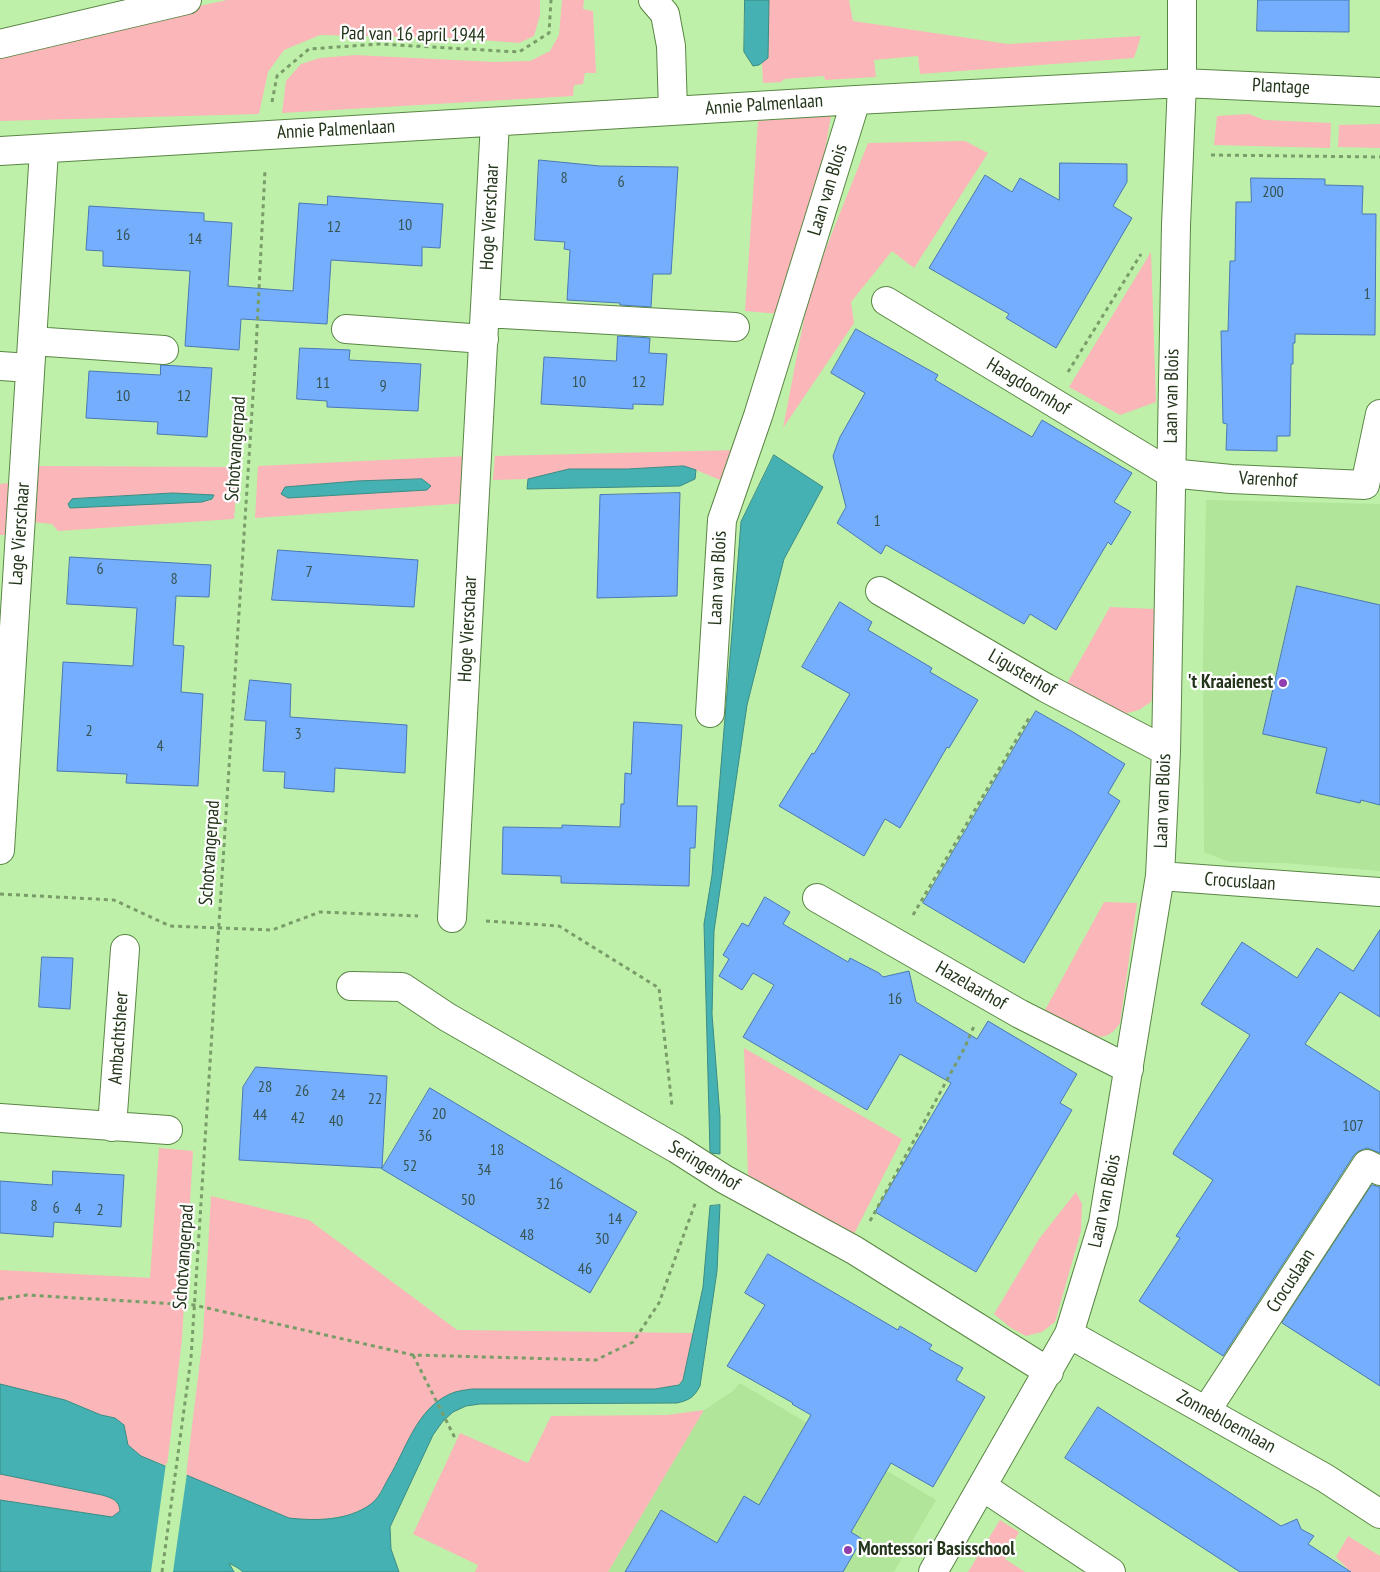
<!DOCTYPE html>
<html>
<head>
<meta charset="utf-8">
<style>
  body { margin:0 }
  canvas { display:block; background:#bff0a9 }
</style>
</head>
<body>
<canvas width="1380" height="1572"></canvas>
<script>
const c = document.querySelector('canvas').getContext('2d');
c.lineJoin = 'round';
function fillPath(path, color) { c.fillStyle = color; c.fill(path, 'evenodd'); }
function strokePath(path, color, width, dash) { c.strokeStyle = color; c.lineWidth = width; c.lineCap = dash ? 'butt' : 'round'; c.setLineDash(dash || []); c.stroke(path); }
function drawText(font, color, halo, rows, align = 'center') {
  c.font = font + ' "PT Sans Narrow",sans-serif'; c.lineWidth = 4.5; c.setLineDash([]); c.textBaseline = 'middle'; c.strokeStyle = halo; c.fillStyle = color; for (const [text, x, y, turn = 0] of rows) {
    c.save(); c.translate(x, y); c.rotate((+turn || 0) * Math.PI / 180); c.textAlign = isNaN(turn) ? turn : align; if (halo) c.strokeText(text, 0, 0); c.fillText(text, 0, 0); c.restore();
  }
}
fillPath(new Path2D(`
  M 1206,500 L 1380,504 L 1380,871 L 1284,863 L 1229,862 L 1204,852 L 1203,661 Z
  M 740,1383 L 936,1500 L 894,1572 L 608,1572 L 704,1410 L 733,1391 Z`), '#b1e599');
fillPath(new Path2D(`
  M 227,0 L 540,0 L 540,15 L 534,36 L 519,43 L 457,38 L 320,35 L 284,50 L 268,72 L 259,114 L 0,121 L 0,50 Z
  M 562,0 L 584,0 L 583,9 L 593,11 L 596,73 L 585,73 L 583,84 L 574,85 L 573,96 L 282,113 L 286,81 L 301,64 L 320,58 L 355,55 L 494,62 L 530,61 L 550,51 L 559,35 Z
  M 769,0 L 849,0 L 853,21 L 1008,44 L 1141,36 L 1134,58 L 920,74 L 918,56 L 874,60 L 876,77 L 825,80 L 824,76 L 784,79 L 781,82 L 763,83 L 762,63 L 768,58 Z
  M 1249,114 L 1264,120 L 1331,123 L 1330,148 L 1214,145 L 1217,116 Z
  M 831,116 L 819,185 L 780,314 L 745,311 L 758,121 Z
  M 1380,124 L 1380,148 L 1338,147 L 1339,125 Z
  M 965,141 L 988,153 L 914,268 L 892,251 L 851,302 L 854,323 L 783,428 L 810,288 L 868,143 Z
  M 1151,252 L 1156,402 L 1120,415 L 1069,387 Z
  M 737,450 L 725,482 L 696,470 L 684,466 L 627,469 L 569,469 L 528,479 L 493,480 L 495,456 Z
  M 468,456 L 467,503 L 255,518 L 258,466 ZM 422,479 L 431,486 L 427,490 L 288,498 Z
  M 35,466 L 238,467 L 234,519 L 58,531 L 52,524 L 33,522 ZM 173,493 L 214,495 L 212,500 L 202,502 L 70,508 L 68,504 L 72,499 Z
  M 9,483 L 8,535 L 0,535 L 0,484 Z
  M 1110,607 L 1155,609 L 1153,692 L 1151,702 L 1139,710 L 1120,715 L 1066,685 Z
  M 1104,902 L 1137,903 L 1120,1023 C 1106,1045 1091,1036 1072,1026 C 1063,1020 1054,1015 1045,1010 Z
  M 744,1048 L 902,1139 L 853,1236 L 748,1177 Z
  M 159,1148 L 193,1151 L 182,1339 L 167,1466 L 141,1456 L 128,1445 L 124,1425 L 115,1418 L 101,1415 L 65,1400 L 0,1384 L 0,1270 L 150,1278 Z
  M 1076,1192 L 1082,1204 L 1081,1231 L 1055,1322 L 1042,1332 L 1026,1336 L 1011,1328 L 994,1314 L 1039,1239 Z
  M 211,1196 L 309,1220 L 457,1330 L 693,1333 L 683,1380 C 676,1389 665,1388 655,1389 L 472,1389 L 392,1473 L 376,1500 L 369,1506 L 349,1515 L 312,1521 L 289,1518 L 186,1475 L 203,1336 Z
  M 704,1410 L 608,1572 L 475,1572 L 478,1565 L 413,1534 L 460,1433 L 528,1463 L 551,1416 L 667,1415 Z
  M 0,1474 L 102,1495 C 112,1498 119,1500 120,1512 L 112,1517 L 0,1500 Z
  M 1000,1520 L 1019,1532 L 1005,1559 L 1025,1572 L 968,1572 Z
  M 1348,1536 L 1380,1556 L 1380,1572 L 1351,1572 L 1336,1557 Z`), '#fab6b9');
const water = new Path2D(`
  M 745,0 L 769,0 L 768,58 L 759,65 L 753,66 L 744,52 Z
  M 774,455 L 823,487 L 784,559 L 747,705 L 714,931 L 712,1014 L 720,1117 L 720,1154 L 710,1153 L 704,924 L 712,875 L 738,560 L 741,522 Z
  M 684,466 L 696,470 L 695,479 L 680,486 L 527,489 L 528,479 L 569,469 L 627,469 Z
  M 422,479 L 431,486 L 427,490 L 288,498 L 281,494 L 285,487 L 357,481 Z
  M 173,493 L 214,495 L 212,499 L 202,502 L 70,508 L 68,504 L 72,499 Z
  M 720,1205 L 717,1271 L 700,1386 C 694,1397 690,1400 677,1403 L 480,1404 L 466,1406 L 453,1412 L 443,1421 L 433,1435 L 390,1527 L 391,1549 L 399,1572 L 243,1572 L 238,1568 L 229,1563 L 234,1572 L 0,1572 L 0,1500 L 112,1517 L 120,1511 C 119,1500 112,1498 102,1495 L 0,1474 L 0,1384 L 65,1400 L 101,1415 L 115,1418 L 124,1425 L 128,1445 L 141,1456 L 289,1518 C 315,1521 348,1521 371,1504 C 379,1498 383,1488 388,1479 C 406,1450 416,1409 450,1394 C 456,1391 465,1390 472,1389 L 655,1389 L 679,1385 L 683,1380 L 703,1287 L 710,1206 Z`);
fillPath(water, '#45b1b2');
strokePath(water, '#3b8c84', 1);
fillPath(new Path2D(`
  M 166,1463 L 187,1473 L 173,1572 L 151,1572 Z`), '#bff0a9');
const building = new Path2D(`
  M 1258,0 L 1349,0 L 1349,32 L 1257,31 Z
  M 539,160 L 600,166 L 678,167 L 671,274 L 653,274 L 651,307 L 620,305 L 620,303 L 567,300 L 570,250 L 564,249 L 565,242 L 535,240 Z
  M 1060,163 L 1127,164 L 1127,182 L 1113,206 L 1132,218 L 1056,348 L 1006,318 L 1009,314 L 929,268 L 985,175 L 1012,192 L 1020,178 L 1059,200 Z
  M 1251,178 L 1325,179 L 1325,185 L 1363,186 L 1362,214 L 1376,214 L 1375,335 L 1295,334 L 1295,343 L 1293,343 L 1293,364 L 1291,364 L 1290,436 L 1277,436 L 1277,451 L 1226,450 L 1227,424 L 1223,423 L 1221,331 L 1228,331 L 1230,261 L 1235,261 L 1236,202 L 1251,202 Z
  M 328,196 L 443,204 L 440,248 L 422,247 L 422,266 L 331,260 L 327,324 L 241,319 L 239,350 L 185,346 L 190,271 L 103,266 L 103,251 L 86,250 L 89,206 L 204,213 L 204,221 L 232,223 L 228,286 L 293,291 L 299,203 L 327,205 Z
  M 856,329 L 938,375 L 935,380 L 1032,437 L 1042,420 L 1132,473 L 1114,502 L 1131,512 L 1111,545 L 1108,542 L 1056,630 L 1030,614 L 1024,624 L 886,545 L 881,554 L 837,523 L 846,507 L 833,456 L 840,437 L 865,393 L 831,373 Z
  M 618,336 L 650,338 L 649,353 L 667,354 L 663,405 L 633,404 L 633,409 L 541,404 L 544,357 L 616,361 Z
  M 300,348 L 350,350 L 349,360 L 421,364 L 418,411 L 327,407 L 327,401 L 297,399 Z
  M 161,365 L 212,368 L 207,437 L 157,434 L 158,422 L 86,418 L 89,371 L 160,375 Z
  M 680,493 L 677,596 L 597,598 L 600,495 Z
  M 278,550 L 418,560 L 414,607 L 272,600 Z
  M 70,557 L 211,565 L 209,597 L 176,596 L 173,645 L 184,646 L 181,692 L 203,694 L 198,786 L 126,783 L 127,774 L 57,771 L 63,662 L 133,666 L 137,608 L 67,604 Z
  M 1297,586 L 1380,605 L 1380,805 L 1361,800 L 1360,803 L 1316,793 L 1327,748 L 1263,734 Z
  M 840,602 L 872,622 L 868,630 L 932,668 L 930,672 L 978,700 L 949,748 L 947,747 L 900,828 L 885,819 L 864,856 L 779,806 L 812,753 L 814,754 L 850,694 L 802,667 Z
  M 250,680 L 291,684 L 290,717 L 407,725 L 405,773 L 335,768 L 334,792 L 284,788 L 285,772 L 263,771 L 266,721 L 245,720 Z
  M 1036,711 L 1073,732 L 1125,764 L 1108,793 L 1120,801 L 1024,963 L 923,903 Z
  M 634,722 L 682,725 L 677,806 L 697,806 L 695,848 L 690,848 L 689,886 L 561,883 L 561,876 L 502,874 L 503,827 L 562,828 L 562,825 L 620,827 L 621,804 L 624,804 L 625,773 L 631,774 Z
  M 765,897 L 790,912 L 783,924 L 848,962 L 850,958 L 879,973 L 883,977 L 909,971 L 916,1002 L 977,1039 L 988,1021 L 1077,1074 L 1060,1103 L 1072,1110 L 976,1272 L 875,1212 L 951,1083 L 900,1054 L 867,1110 L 743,1037 L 774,985 L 753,973 L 742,990 L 719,976 L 729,959 L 723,955 L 742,923 L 748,926 Z
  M 1380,930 L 1380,1017 L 1340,992 L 1305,1044 L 1380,1092 L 1380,1153 L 1367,1148 L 1359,1151 L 1354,1155 L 1223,1356 L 1139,1301 L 1180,1238 L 1176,1236 L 1213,1180 L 1173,1154 L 1174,1151 L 1250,1035 L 1201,1004 L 1242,942 L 1297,978 L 1317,948 L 1353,971 Z
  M 42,957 L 73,958 L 70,1009 L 39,1007 Z
  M 256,1067 L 387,1076 L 382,1168 L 239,1160 L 243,1087 Z
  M 430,1088 L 637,1212 L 590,1293 L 382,1169 Z
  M 53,1171 L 124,1175 L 121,1227 L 54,1222 L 53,1237 L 0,1233 L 0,1181 L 52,1185 Z
  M 1372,1185 L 1380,1187 L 1380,1386 L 1282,1323 Z
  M 768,1254 L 898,1330 L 900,1326 L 932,1345 L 929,1349 L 963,1368 L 956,1380 L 985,1397 L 933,1487 L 891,1463 L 851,1532 L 862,1539 L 843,1572 L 625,1572 L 661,1510 L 717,1543 L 744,1496 L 759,1505 L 811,1415 L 792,1404 L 793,1403 L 727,1366 L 765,1305 L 745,1293 Z
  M 1098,1407 L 1281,1526 L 1297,1519 L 1301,1529 L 1314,1536 L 1308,1544 L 1351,1572 L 1240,1572 L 1065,1458 Z`);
fillPath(building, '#74aefc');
strokePath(building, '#4b78b4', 1);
const minor = new Path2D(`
  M 653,0 L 665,14 L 671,46 L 673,111
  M 0,44 L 187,0
  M 0,151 L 856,100 L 1182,83 L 1380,92
  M 886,301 L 1170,473 L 1231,479 L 1365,485 L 1380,414
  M 485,313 L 735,327
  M 346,329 L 484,339
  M 32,341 L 164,350
  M 0,366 L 30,368
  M 880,591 L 1046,688 L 1166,751
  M 710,713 L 722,520 L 758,416 L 856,100
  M 0,850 L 44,150
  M 1160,876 L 1380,892
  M 817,898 L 1020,1014 L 1129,1069
  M 452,918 L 495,122
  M 351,986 L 402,987 L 447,1017 L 677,1149 L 724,1179 L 854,1250 L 1049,1372
  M 0,1118 L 168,1130
  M 112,1127 L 125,949
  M 1069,1334 L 1325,1478 L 1380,1514
  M 1206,1411 L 1367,1164 L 1380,1171
  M 983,1487 L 1111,1572
  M 933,1572 L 1069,1334 L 1103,1223 L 1160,876 L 1166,751 L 1176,225 L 1182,83 L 1182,0`);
strokePath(minor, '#5a8645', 30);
strokePath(new Path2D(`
  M 272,102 L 277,76 L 309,49 L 379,44 L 519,52 L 549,33 L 551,0
  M 1211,155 L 1380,157
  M 1068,372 L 1141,254
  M 0,894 L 114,900 L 170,926 L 272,930 L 320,912 L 418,916
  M 913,915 L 1029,718
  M 486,921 L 559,926 L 659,988 L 672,1106
  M 870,1221 L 965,1047 L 974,1026
  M 0,1299 L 27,1295 L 194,1305 L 413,1355 L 596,1360 L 633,1342 L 659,1303 L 696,1201
  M 413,1355 L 456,1440
  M 162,1572 L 191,1358 L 256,349 L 265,170`), '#799d69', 3, [4, 4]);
strokePath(minor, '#fff', 28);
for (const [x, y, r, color] of [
  [1283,683,5,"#903ead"],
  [848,1550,5,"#903ead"]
]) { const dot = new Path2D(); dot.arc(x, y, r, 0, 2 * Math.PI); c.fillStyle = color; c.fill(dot); strokePath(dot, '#fff', 2); }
drawText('16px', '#375352', null, [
  ["8",564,178],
  ["6",621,182],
  ["200",1273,192],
  ["10",405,225],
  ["12",334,227],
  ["16",123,235],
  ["14",195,239],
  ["1",1367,294],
  ["10",579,382],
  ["12",639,382],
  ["11",323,383],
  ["9",383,386],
  ["10",123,396],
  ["12",184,396],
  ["1",877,521],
  ["6",100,569],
  ["7",309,572],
  ["8",174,579],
  ["2",89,731],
  ["3",298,734],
  ["4",160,746],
  ["16",895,999],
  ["28",265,1087],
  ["26",302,1091],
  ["24",338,1095],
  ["22",375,1099],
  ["20",439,1114],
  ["44",260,1115],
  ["42",298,1118],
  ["40",336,1121],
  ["107",1353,1126],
  ["36",425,1136],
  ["18",497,1150],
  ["52",410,1166],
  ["34",484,1170],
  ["16",556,1184],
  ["50",468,1200],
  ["32",543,1204],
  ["8",34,1206],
  ["6",56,1208],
  ["4",78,1209],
  ["2",100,1210],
  ["14",615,1219],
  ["48",527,1235],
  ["30",602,1239],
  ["46",585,1269]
]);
drawText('19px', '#23351a', '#fff', [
  ["Pad van 16 april 1944",413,35,1],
  ["Plantage",1281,87,3],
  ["Annie Palmenlaan",764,105,-4],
  ["Annie Palmenlaan",336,130,-3],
  ["Laan van Blois",828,190,-73],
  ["Hoge Vierschaar",490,217,-87],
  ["Haagdoornhof",1028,387,31],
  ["Laan van Blois",1172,396,-89],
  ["Schotvangerpad",236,449,-86],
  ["Varenhof",1268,480,3],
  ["Lage Vierschaar",20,534,-86],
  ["Laan van Blois",718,578,-87],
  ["Hoge Vierschaar",468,629,-87],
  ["Ligusterhof",1022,673,30],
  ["Laan van Blois",1163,801,-88],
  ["Schotvangerpad",210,853,-86],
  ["Crocuslaan",1240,882,4],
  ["Hazelaarhof",971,986,30],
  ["Ambachtsheer",119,1038,-86],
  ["Seringenhof",704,1166,31],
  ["Laan van Blois",1105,1201,-78],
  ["Schotvangerpad",184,1257,-86],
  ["Crocuslaan",1291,1281,-57],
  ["Zonnebloemlaan",1226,1422,29]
]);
drawText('bold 19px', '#23351a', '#fff', [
  ["'t Kraaienest",1273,683],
  ["Montessori Basisschool",858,1550,"left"]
], 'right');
</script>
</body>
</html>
